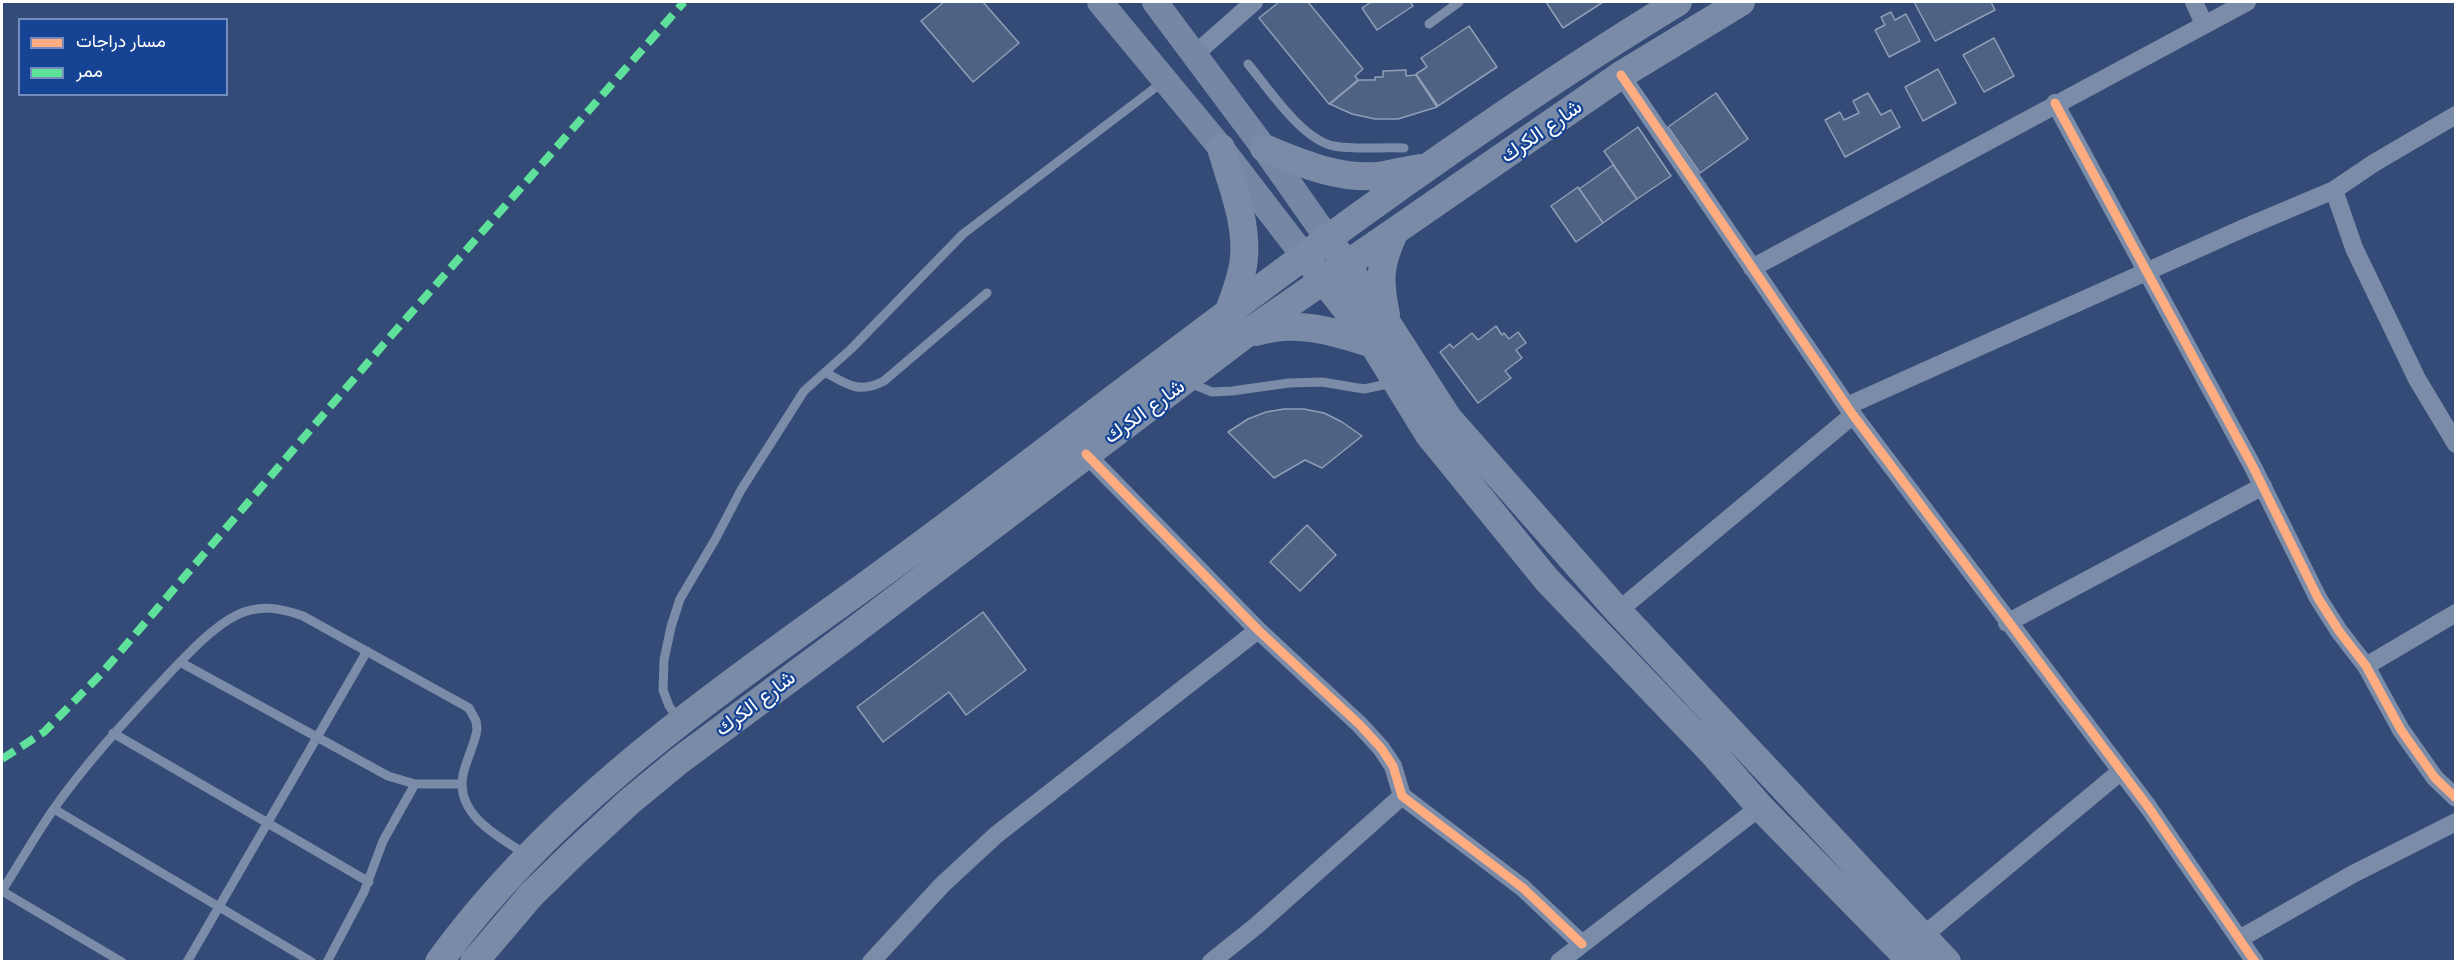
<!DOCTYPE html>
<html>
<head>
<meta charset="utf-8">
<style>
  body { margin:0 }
  #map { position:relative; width:2457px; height:963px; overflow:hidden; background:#334b76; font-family:"Exo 2",Vazirmatn,sans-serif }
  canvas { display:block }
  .frame { position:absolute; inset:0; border:3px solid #fff; pointer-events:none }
  .legend { position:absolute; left:18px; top:18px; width:210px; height:78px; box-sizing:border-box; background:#164393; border:2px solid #738ebe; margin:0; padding:8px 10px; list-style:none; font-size:18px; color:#fff }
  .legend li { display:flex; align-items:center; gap:12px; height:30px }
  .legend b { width:30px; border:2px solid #738ebe }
</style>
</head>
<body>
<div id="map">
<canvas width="2457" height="963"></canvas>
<div class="frame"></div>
<ul class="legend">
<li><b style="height:8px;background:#ffac80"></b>مسار دراجات</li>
<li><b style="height:8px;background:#60e19b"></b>ممر</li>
</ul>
</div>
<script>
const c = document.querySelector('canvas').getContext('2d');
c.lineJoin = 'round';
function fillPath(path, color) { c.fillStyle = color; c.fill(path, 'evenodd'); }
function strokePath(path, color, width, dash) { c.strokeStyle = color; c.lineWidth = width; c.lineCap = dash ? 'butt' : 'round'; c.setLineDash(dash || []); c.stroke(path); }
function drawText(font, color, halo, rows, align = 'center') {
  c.font = font + ' "Exo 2",Vazirmatn,sans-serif'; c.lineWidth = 4.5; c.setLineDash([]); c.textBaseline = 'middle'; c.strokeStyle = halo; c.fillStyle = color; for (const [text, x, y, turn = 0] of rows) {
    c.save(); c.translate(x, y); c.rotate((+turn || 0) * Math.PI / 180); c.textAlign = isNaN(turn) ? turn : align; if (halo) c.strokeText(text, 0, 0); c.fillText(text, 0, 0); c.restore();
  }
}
const building = new Path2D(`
  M 944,2 L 983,2 L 1019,43 L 973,82 L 921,21 Z
  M 1279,2 L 1308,2 L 1363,69 L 1355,76 L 1358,80 L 1329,104 L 1259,18 Z
  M 1371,2 L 1410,2 L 1413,6 L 1377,30 L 1362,8 Z
  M 1546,2 L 1603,2 L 1563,28 Z
  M 1914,2 L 1991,2 L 1995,10 L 1935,41 Z
  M 1891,12 L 1895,20 L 1906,14 L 1920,41 L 1889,57 L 1875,30 L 1885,25 L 1881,17 Z
  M 1469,26 L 1497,67 L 1438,106 L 1416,74 L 1427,67 L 1421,58 Z
  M 1994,38 L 2014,76 L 1984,92 L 1963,55 Z
  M 1938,69 L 1956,103 L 1923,121 L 1905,87 Z
  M 1406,70 L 1406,76 L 1416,75 L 1437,107 L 1398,119 L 1375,119 L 1352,114 L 1330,104 L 1359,80 L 1375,80 L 1375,77 L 1383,77 L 1383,71 Z
  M 1716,93 L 1748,139 L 1700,173 L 1668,127 Z
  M 1868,93 L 1881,115 L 1891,110 L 1900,127 L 1845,157 L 1825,120 L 1840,112 L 1844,120 L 1859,113 L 1853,101 Z
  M 1638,127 L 1671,176 L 1637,199 L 1604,151 Z
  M 1613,165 L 1637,199 L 1603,223 L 1579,189 Z
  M 1578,187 L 1603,223 L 1576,242 L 1551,206 Z
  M 1496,326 L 1502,335 L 1504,333 L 1509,339 L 1518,332 L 1526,343 L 1516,350 L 1522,358 L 1505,371 L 1511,378 L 1478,403 L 1440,352 L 1450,344 L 1453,348 L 1472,333 L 1478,340 Z
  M 1284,409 L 1304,409 L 1324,413 L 1342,422 L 1362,436 L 1322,468 L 1305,460 L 1274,478 L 1228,432 L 1248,419 L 1266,412 Z
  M 1307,525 L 1336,555 L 1300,591 L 1270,562 Z
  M 983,612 L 1026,670 L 966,715 L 949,692 L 883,742 L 857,707 Z`);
fillPath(building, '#4e6284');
strokePath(building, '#909eb7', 1.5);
strokePath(new Path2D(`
  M 1429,24 L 1459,2
  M 1248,64 C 1268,88 1302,140 1334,146 C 1356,150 1382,147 1404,148
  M 825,372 C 848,385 859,394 884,381 L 987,293
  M 1190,383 L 1212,392 L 1232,391 L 1289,383 L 1322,382 L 1364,389 L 1392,383
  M 180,662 L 388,776 L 415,784 L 462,784
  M 679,720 L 669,706 L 663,690 L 664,660 L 671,627 L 680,599 L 716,538 L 741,490 L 804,391 L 851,349 L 963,234 L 1164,81
  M 113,733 L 369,882
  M 54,809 L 312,962
  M 2,891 C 19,864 35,836 53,810 C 86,763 126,720 165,678 C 184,658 212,627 237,615 C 260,604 281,608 303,616 L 469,708 L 476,721 L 477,729 C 475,745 466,759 463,775 C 455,815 499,837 527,855
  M 2,891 L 122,962
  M 187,962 L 367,651
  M 327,962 L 364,892 L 383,841 L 415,784`), '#7b8ca9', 9);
strokePath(new Path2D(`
  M 2194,2 L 2204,24
  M 1194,55 L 1254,2
  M 1621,75 L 1853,415 L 2149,808 L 2255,962
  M 2055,103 L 2253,467 L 2318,598 L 2339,631 L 2366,666 L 2401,730 L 2435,778 L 2456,798
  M 2334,190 L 2354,248 L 2417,379 L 2456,444
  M 1752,268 L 2247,2
  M 1847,406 L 2244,228 L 2334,190 L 2374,163 L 2456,115
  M 1086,454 L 1258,630 L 1360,725 L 1381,748 L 1393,766 L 1402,796 L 1523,888 L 1582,944
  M 1618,611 L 1853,415
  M 2007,623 L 2263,486
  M 2366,666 L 2456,613
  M 1923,936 L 2120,772
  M 2241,938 L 2353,874 L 2456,822
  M 871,962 L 942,885 L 996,835 L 1258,630
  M 1211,962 L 1256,926 L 1402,796
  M 1559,962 L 1760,807`), '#7b8ca9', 18);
strokePath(new Path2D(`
  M 1100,2 L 1221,148 L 1304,256
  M 1155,2 L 1264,148 L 1328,239`), '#7687a5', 26);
strokePath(new Path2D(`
  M 1221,148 C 1231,183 1247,220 1244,257 C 1243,275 1235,294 1229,311
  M 1264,148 C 1300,163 1337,179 1378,176 C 1392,174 1406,170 1420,168
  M 1336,250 L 1389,326 L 1448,418 L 1618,611 L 1947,962
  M 1314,268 L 1373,344 L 1429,435 L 1547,580 L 1713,753 L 1760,807 L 1912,962
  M 1386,315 C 1379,281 1379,265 1394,233
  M 1256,332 C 1296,319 1336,332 1373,344
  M 439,962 C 568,783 760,666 933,536 C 1177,352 1417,161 1678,2
  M 474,962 L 531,895 L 574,853 L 629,802 L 680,760 L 846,637 L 1243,336 L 1621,75 L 1741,2`), '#7a8ba8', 28);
strokePath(new Path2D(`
  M 2,759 L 44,732 L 102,673 L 383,345 L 684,2`), '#60e19b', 8, [15, 8]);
strokePath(new Path2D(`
  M 1621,75 L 1853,415 L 2149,808 L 2255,962
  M 2055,103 L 2253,467 L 2318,598 L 2339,631 L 2366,666 L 2401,730 L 2435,778 L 2456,798
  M 1086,454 L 1258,630 L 1360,725 L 1381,748 L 1393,766 L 1402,796 L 1523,888 L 1582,944`), '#ffac80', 9);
drawText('21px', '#fff', '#164393', [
  ["شارع الكرك",1541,131,-35],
  ["شارع الكرك",1144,411,-36],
  ["شارع الكرك",755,703,-37]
]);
</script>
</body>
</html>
